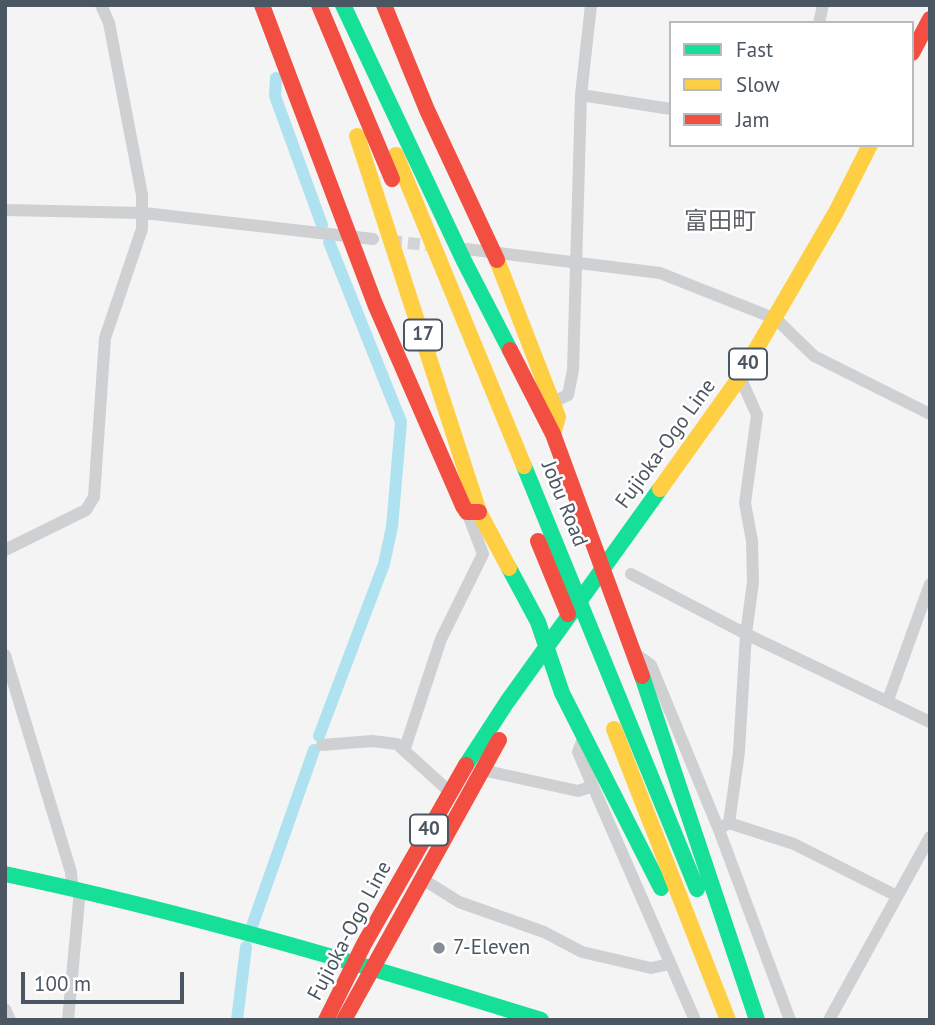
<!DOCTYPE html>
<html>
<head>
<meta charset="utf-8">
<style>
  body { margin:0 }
  #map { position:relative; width:935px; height:1025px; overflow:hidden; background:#f4f4f4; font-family:"PT Sans",sans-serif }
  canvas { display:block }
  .frame { position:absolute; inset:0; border:7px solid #4a5661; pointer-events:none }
  .legend { position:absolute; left:669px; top:21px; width:245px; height:126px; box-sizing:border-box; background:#fff; border:2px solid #b7bbc0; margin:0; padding:9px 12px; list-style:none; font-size:21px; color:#4a5661 }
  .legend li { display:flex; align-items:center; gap:14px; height:35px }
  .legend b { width:35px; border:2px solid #b7bbc0 }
  .scale { position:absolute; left:21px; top:972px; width:163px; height:32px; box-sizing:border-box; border:4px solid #4a5661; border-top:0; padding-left:9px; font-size:21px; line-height:24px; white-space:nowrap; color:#4a5661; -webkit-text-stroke:5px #fff; paint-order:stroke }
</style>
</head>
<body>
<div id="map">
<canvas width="935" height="1025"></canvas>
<div class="frame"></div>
<ul class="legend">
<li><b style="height:9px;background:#16e098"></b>Fast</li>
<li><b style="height:9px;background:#ffcf43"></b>Slow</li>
<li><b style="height:9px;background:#f24e42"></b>Jam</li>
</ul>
<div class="scale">100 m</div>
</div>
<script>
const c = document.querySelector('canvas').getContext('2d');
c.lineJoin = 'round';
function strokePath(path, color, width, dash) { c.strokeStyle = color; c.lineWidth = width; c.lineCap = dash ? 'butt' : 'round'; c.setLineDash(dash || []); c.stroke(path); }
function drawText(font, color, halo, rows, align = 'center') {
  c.font = font + ' "PT Sans","Noto Sans JP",sans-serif'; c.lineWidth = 5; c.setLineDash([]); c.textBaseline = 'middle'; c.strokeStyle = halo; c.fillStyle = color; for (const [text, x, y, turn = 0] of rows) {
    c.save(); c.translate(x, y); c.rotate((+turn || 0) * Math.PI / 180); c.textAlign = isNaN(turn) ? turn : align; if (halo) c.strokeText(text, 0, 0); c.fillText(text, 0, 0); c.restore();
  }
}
strokePath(new Path2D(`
  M 276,78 L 275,96 L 322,225
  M 319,736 L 384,564 L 392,527 L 401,422 L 329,242
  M 251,929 L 314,750
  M 237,1020 L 246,947`), '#aee2f0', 12);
strokePath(new Path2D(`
  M 390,241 L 435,246`), '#d2d4d7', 12, [12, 6]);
strokePath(new Path2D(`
  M 819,23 L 823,5
  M 581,95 L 671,109
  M 5,210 L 144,213 L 373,239
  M 466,249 L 660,273 L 776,319 L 814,356 L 930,414
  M 553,402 L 568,395 L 573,370 L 581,95 L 591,5
  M 5,550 L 86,510 L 94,497 L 105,338 L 142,229 L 142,195 L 109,23 L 101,5
  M 631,574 L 746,634 L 930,722
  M 5,655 L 71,872 L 72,888
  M 640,657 L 651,665 L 719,830 L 790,1020
  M 888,700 L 930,584
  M 583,739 L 578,752 L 695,1020
  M 322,745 L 372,741 L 397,744 L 450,792
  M 405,748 L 441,639 L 483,554 L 467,512
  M 482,770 L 578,791 L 593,786
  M 729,823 L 739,752 L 746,634 L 753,582 L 752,541 L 745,503 L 757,415 L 740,377
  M 722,827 L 729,823 L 794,844 L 897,896
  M 421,878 L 459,902 L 544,932 L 582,952 L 651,968 L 670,964
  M 5,1009 L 10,1020
  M 68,1020 L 80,890
  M 829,1020 L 930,837`), '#ced0d2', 12);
strokePath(new Path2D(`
  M 343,5 L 464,261 L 510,350
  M 524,466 L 697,889
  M 509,568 L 538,622 L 562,693 L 661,888
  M 642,676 L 757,1020
  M 466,765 L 507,702 L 660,489
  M 5,874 C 186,912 365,965 541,1020`), '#16e098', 16);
strokePath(new Path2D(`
  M 357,136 L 479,512 L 509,568
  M 396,155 L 524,466
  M 497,260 L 558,417 L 553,434
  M 660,489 L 740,377 L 836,212 L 870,145
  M 614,729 L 728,1020`), '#ffcf43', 16);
strokePath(new Path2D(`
  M 262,5 L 375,304 L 463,506 L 467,512 L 479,512
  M 319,5 L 392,179
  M 384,5 L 427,110 L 497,260
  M 912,53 L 930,19
  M 510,350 L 553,434 L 642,676
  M 538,541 L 568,614
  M 326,1020 L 364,944 L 466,765
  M 344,1020 L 499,740`), '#f24e42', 16);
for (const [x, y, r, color] of [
  [439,948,7,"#868d94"]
]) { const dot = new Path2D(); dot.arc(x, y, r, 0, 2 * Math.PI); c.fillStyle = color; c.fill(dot); strokePath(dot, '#fff', 2.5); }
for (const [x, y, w] of [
  [423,335,38],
  [748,364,38],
  [429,830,38]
]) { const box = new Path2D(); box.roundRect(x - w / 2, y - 15.5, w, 31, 5); c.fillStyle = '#fff'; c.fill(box); strokePath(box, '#4a5661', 2); }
drawText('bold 19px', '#4a5661', null, [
  ["17",423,335],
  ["40",748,364],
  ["40",429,830]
]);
drawText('21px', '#4a5661', '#fff', [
  ["Fujioka-Ogo Line",666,444,-54],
  ["Jobu Road",564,504,68],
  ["Fujioka-Ogo Line",350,931,-62]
]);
drawText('21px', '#4a5661', '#fff', [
  ["7-Eleven",453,948]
], 'left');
drawText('24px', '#5f6368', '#fff', [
  ["富田町",720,222]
]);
</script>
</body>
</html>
